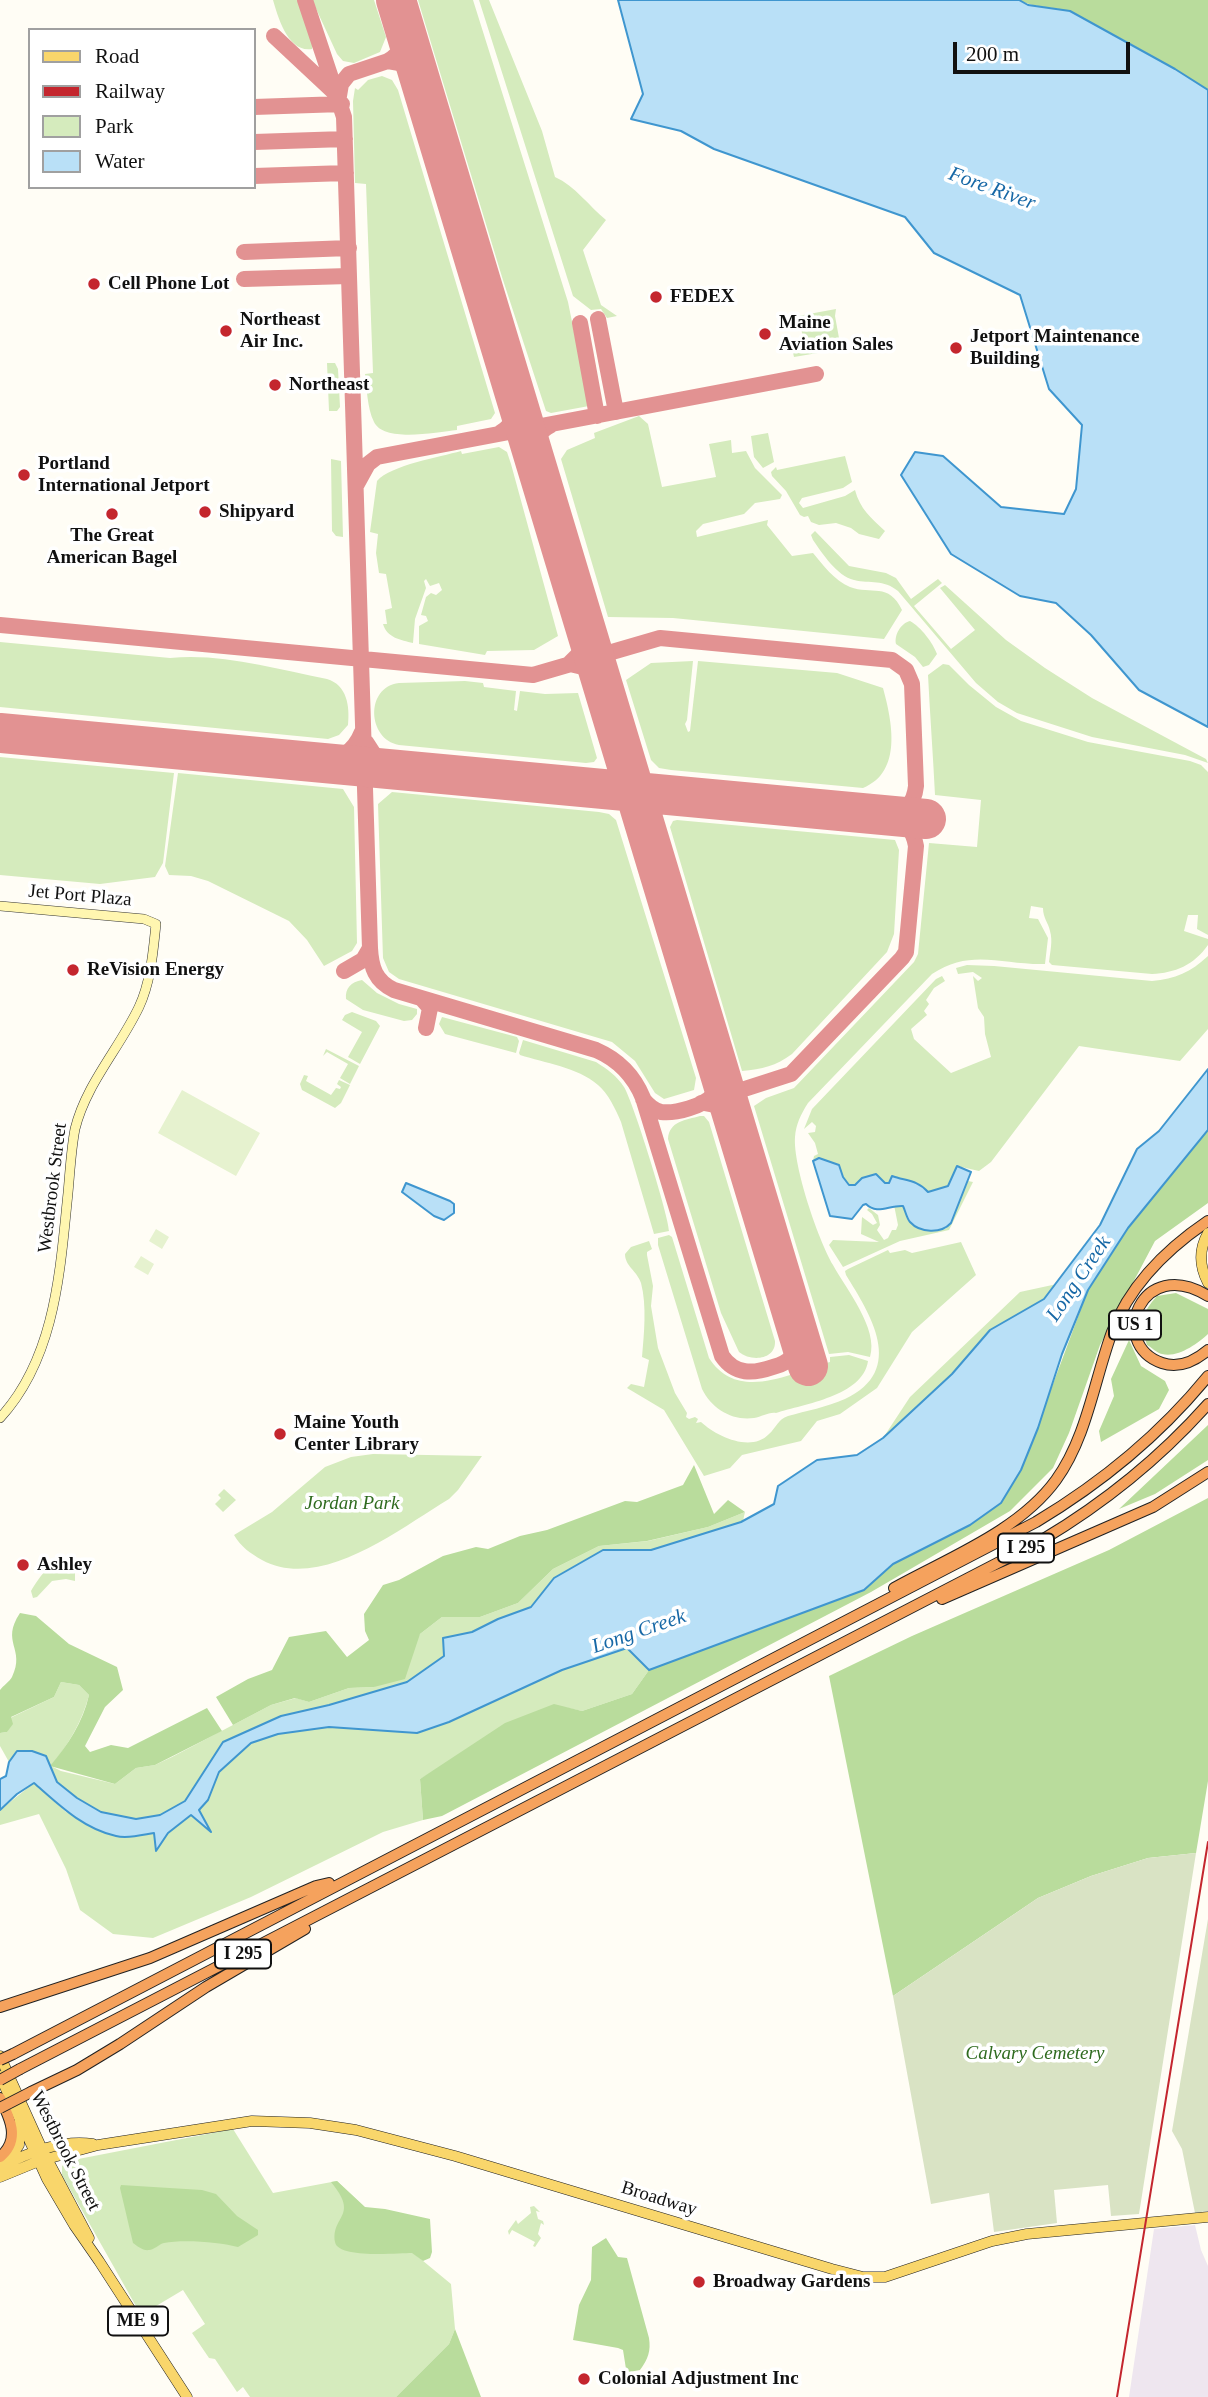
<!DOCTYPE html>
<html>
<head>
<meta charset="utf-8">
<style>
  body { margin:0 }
  #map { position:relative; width:1208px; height:2397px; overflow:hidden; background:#fffdf5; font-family:Georgia,serif }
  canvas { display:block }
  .legend { position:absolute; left:28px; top:28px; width:228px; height:161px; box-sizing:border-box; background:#fff; border:2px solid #a0a0a0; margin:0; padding:9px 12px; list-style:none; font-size:21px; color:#111 }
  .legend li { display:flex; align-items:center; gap:14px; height:35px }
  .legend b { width:35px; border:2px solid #a0a0a0 }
  .scale { position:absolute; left:953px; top:42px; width:177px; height:32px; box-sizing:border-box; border:4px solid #111; border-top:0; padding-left:9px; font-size:21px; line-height:24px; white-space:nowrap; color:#111; -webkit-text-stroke:5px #fff; paint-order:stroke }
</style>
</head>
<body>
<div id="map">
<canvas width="1208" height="2397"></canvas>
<ul class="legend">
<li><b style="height:9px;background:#f9d66b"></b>Road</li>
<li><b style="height:9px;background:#c4262e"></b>Railway</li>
<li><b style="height:19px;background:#d5ebbd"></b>Park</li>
<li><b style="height:19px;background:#b9e0f7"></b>Water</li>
</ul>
<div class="scale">200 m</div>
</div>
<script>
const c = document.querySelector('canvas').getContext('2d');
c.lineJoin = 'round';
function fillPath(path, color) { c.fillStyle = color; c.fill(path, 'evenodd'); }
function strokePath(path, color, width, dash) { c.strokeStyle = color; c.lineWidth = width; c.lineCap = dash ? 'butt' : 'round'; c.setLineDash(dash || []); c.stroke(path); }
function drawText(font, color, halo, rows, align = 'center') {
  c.font = font + ' Georgia,serif'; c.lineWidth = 7; c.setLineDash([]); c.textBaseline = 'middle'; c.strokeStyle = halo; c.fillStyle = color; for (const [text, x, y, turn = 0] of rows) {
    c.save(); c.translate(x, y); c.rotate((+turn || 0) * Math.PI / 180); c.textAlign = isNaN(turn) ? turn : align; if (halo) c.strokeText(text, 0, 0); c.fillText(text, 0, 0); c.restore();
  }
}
fillPath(new Path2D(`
  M 1195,2225 L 1201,2250 L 1208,2266 L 1208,2397 L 1129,2397 L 1154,2229 Z`), '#eee6ef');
fillPath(new Path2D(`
  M 273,0 L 298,0 L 313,42 L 312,49 C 288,53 278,17 273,0 Z
  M 312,0 L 374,0 L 386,37 L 380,52 L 354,63 L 343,61 L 337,54 Z
  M 418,0 L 473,0 L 568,302 L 589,406 L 551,413 L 546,411 L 502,277 Z
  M 479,0 L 489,0 L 542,131 L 555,177 C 575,186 589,206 606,220 L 583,250 L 601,305 L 617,316 L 607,318 L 601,309 L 591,310 L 573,296 Z
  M 382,76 L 392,80 L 398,90 L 495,413 L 491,419 L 457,426 L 457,430 C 437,432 384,443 374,422 C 367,408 367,388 365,374 L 373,373 L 366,184 L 355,183 L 353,101 L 355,88 L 358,90 L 368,80 Z
  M 836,309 L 835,316 L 841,349 L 794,357 L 790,340 L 803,337 L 798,316 Z
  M 327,363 L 335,363 L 338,369 L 340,407 L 337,411 L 329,411 Z
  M 639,416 L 648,424 L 662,487 L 716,477 L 709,444 L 731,440 L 732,453 L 746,451 L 755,468 L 782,495 L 780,499 L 755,503 L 744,514 L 703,524 L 696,531 L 697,537 L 768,520 L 767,525 L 792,556 L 813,553 C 822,564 835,581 850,587 C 871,595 889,582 902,610 L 884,639 L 673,618 L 608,617 L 561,459 L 567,450 L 595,438 L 594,433 Z
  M 768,433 L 774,462 L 763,468 L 754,457 L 751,436 Z
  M 499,447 L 507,452 L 511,464 L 558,636 L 534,650 L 487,651 L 485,655 L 419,644 L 419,626 L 428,621 L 426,616 L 421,615 L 426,597 L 431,593 L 436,595 L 442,590 L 439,583 L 430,586 L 426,579 L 424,581 L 426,588 L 415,619 L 413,643 C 401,640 387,638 383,624 L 387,624 L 385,610 L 392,608 L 386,574 L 379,573 L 376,553 L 378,534 L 370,532 L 377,481 C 391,465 440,457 461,451 L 462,454 Z
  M 845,456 L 852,482 L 843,488 L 802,498 L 799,503 L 803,508 L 845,496 L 855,490 C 860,509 871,518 885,531 L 879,539 L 859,534 L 851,528 L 836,523 L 819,525 L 811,522 L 808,516 L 804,517 L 800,515 L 786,491 L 772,476 L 771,472 L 776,467 L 777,470 Z
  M 331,459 L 341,461 L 343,537 L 336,536 L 332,531 Z
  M 815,531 L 849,566 L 886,573 L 896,578 L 911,599 L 938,579 L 942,583 L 914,606 L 951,649 L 975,630 L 940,588 L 945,585 L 1006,640 L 1045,668 L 1092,698 L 1206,759 L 1208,763 L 1185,755 L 1092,737 L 1017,713 L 998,702 L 976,683 L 898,591 C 883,579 871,584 854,580 C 837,576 822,553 813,540 L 811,535 Z
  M 910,621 C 921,627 933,643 937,654 L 929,665 L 923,667 L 915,657 L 896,644 C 894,635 901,623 910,621 Z
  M 0,642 L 170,658 C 223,653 275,669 327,679 C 347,685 350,706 348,725 L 339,735 L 328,739 L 0,707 Z
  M 693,661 L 687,720 L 685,724 L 688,732 L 690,731 L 698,661 L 837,673 L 883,688 C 892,721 903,772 863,788 L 671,770 L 659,768 L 651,760 L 626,680 L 651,663 Z
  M 943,664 L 949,665 L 969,685 L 996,707 L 1021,721 L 1088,742 L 1190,761 L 1201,765 L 1208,772 L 1208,935 L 1197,929 L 1198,915 L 1188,915 L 1184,931 L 1208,939 L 1208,945 C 1194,965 1175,973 1152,974 L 1052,965 L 1049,962 C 1050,952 1053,941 1050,931 C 1048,922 1043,918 1043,908 L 1031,906 L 1029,918 L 1038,919 L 1048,938 L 1045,964 C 1002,965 971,948 932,974 L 808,1103 C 801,1114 796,1124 795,1137 C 793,1166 818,1239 833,1265 C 846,1289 879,1329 870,1357 L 848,1352 L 829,1354 L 754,1106 L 766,1098 L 794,1088 L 914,962 L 918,954 L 929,843 L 977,847 L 981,800 L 935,795 C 933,755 930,715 928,675 Z
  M 465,681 L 483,683 L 484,687 L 516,691 L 514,710 L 517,711 L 520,691 L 545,694 L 578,693 L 597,758 L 594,762 L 586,763 L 399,745 C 367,739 365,687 399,683 Z
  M 0,757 L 174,773 L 163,863 L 155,877 L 100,884 L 0,875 Z
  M 178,773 L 343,789 L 354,807 L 357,943 L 352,951 L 324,966 L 307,940 L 289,921 L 208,881 L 191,876 L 169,875 L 165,866 Z
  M 392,792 L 599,812 L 609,814 L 616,820 L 696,1078 L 694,1090 L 664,1099 L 655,1093 L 635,1061 L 612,1042 L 399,979 L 389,972 L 383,958 L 378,804 Z
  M 677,820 L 895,840 L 899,850 L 894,934 L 887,952 L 792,1054 C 776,1066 762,1069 742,1071 L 670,827 L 673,821 Z
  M 1208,956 L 1208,1029 L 1180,1061 L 1079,1046 L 991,1162 L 979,1171 L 957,1166 L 948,1186 L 928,1192 L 908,1180 L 893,1177 L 889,1183 L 862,1178 L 855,1185 L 849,1185 L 820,1158 L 813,1161 L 814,1156 L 818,1154 L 815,1143 L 808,1133 L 815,1132 L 816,1126 L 812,1122 L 804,1129 L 812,1109 L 936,979 L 942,976 L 945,981 L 934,988 L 926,1000 L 929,1004 L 924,1011 L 927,1015 L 911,1029 L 914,1039 L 951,1073 L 991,1057 L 985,1034 L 984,1017 L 978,1008 L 973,976 L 978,981 L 982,978 L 973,972 L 958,974 L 956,968 L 967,965 L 994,966 L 1152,981 C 1175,979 1191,972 1208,956 Z
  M 362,980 L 377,993 L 399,1004 L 417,1009 L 417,1014 L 412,1020 L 404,1021 L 363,1010 L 346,999 C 345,988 351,982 362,980 Z
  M 352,1012 L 376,1021 L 380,1026 L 360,1064 L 348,1057 L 362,1032 L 342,1020 L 345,1015 Z
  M 442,1017 L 517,1037 L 519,1041 L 516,1053 L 445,1034 L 439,1024 Z
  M 523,1040 L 596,1062 C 607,1069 617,1076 624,1087 C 633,1101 669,1217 669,1231 L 654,1234 L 621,1122 C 616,1110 608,1093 598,1085 C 577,1067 545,1063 520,1055 L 519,1053 Z
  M 326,1049 L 359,1066 L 350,1084 L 340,1078 L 348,1064 L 327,1052 L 323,1056 Z
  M 304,1075 L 308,1076 L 306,1081 L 331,1095 L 336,1088 L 340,1089 L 341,1087 L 337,1084 L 339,1080 L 350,1085 L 341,1103 L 335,1108 L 302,1090 L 300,1084 Z
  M 700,1116 L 704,1116 L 709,1122 L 775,1341 C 776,1360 751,1362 739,1352 L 721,1313 L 668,1139 C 669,1121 686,1120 700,1116 Z
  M 968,1181 L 973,1182 L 949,1230 L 900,1241 L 843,1267 L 829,1245 L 833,1240 L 879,1242 L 861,1234 L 862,1217 L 873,1225 L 877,1223 L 872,1214 L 867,1210 L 869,1208 L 878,1215 L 880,1225 L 877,1230 L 884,1240 L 888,1238 L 892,1230 L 896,1230 L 898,1225 L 894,1205 L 903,1206 C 913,1231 921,1229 945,1229 L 951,1223 Z
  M 669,1235 L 672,1237 L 709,1358 C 738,1403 790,1373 830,1362 L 830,1357 L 849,1355 L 868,1361 C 863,1396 804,1404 776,1413 C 768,1412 762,1417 754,1418 C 732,1421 712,1409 702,1389 L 658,1245 L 658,1238 Z
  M 649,1241 L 652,1249 L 647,1252 L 647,1255 L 653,1286 L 651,1306 L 658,1348 L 675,1393 L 687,1413 L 686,1417 L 689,1419 L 695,1417 L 698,1419 L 696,1423 L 701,1422 C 716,1436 751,1453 769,1434 C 776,1428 778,1419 788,1416 C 806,1411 827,1407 845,1399 C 907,1370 870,1314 846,1275 L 845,1271 L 848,1269 L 888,1250 L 890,1253 L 905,1250 L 912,1253 L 961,1242 L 976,1275 L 912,1332 L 877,1388 L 840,1414 L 817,1421 L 801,1441 L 742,1455 L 730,1468 L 704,1476 L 664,1410 L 627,1388 L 631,1384 L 644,1387 L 649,1360 L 642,1357 C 644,1334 647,1306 641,1283 C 637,1271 625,1266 625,1254 L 631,1247 Z
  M 1057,1284 L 1050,1317 L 701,1603 L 329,1705 L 281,1716 L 223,1742 L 185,1801 L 160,1815 L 136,1819 L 101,1812 L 77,1798 L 18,1751 L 9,1762 L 0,1746 L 0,1733 L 7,1732 L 10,1718 L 54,1697 L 61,1682 L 79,1685 L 89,1695 C 82,1722 68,1745 51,1766 L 61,1771 L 115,1784 L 136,1768 L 155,1765 L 172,1757 L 271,1705 L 296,1698 L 309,1702 L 349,1688 L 374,1687 L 420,1634 L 442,1617 L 480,1617 L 518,1603 L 553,1569 L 599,1546 L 648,1541 L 708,1527 L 745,1512 L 743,1521 L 774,1504 L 778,1486 L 817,1460 L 857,1455 L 883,1438 L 910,1397 L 1020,1292 Z
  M 373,1454 L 482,1456 L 458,1490 L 449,1499 C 399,1529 321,1592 262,1560 C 250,1553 241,1547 234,1535 L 272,1512 L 325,1467 L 351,1457 Z
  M 224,1489 L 236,1500 L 223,1512 L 215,1504 L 221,1498 L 218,1495 Z
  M 970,1525 L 893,1564 L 864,1590 L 649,1670 L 632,1694 L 582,1711 L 554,1705 L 420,1779 L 423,1820 L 383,1832 L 251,1897 L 153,1938 L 113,1934 L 80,1910 L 66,1869 L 39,1814 L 0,1825 L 0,1810 L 34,1783 L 66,1812 L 135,1836 L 154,1833 L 157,1850 L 168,1833 L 191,1815 L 209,1830 L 199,1810 L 208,1800 L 219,1772 L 251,1743 L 278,1734 L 329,1727 L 363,1728 L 449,1722 L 562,1670 Z
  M 64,1560 L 75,1570 L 75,1581 L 66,1579 L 52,1581 L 37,1597 L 33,1598 L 31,1591 C 39,1578 49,1562 64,1560 Z
  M 233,2129 L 273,2193 L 337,2181 L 411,2251 L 451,2284 L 455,2329 L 449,2344 L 396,2397 L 250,2397 L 243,2387 L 237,2392 L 215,2359 L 209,2358 L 192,2333 L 205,2324 L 183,2290 L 141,2315 L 62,2175 L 62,2166 L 68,2161 Z
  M 534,2206 L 540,2212 L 536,2211 L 538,2219 L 543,2221 L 544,2225 L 541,2223 L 538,2234 L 541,2238 L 535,2247 L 533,2246 L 535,2242 L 512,2230 L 509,2235 L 508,2231 L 516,2220 L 518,2224 L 531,2213 L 530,2207 Z`), '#d5ebbd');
fillPath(new Path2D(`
  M 1019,0 L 1208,0 L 1208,90 C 1164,62 1118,35 1071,13 C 1054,5 1035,9 1019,0 Z
  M 1208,1130 L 1208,1203 L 1155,1241 L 1100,1345 L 1069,1433 L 1053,1468 L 1010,1511 L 871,1592 L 442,1816 L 423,1820 L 420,1779 L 505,1723 L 554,1704 L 582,1711 L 632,1694 L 649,1670 L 864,1590 L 893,1564 L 970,1525 L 1021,1470 L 1088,1290 L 1128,1228 Z
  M 1176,1293 L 1208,1309 L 1208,1334 C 1197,1344 1178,1358 1162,1354 C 1157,1353 1151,1347 1147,1345 C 1140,1322 1141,1314 1157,1296 Z
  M 1129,1340 L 1141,1366 L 1165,1381 L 1169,1390 L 1159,1409 L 1101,1442 L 1099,1431 L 1114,1396 L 1111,1379 Z
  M 1208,1425 L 1208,1460 L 1155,1494 L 1119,1509 Z
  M 694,1465 L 714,1514 L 728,1500 L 745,1512 L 708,1527 L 647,1541 L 599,1546 L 553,1569 L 518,1603 L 480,1617 L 442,1617 L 420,1634 L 405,1679 L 374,1687 L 349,1688 L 309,1702 L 295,1698 L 271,1705 L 233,1725 L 216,1697 L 248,1679 L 272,1670 L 289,1637 L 326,1631 L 347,1657 L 369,1640 L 365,1631 L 364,1614 L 383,1585 L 399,1580 L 443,1556 L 476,1547 L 488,1549 L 520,1536 L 547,1530 L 625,1501 L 637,1502 L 683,1485 Z
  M 1208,1498 L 1208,1781 L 1196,1853 L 1148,1858 L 1091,1876 L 1038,1898 L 893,1996 L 829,1676 L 912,1636 L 1109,1550 Z
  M 20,1613 L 36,1616 L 69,1644 L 117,1667 L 123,1690 L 105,1707 L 85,1746 L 90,1752 L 111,1745 L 128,1748 L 207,1708 L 222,1731 L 155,1765 L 136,1768 L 115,1784 L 50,1766 C 68,1745 83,1722 89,1695 L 79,1685 L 61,1682 L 54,1697 L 11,1717 L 13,1724 L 7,1732 L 0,1733 L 0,1690 C 3,1686 10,1681 12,1677 C 26,1648 0,1643 20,1613 Z
  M 337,2181 L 365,2207 L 385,2209 L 430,2219 L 432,2252 L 430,2258 L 423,2261 L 412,2253 C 398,2253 338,2259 335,2242 C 331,2215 360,2217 331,2182 Z
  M 121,2185 L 202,2190 L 216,2194 L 237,2216 L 258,2230 L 258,2235 L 238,2247 C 221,2242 182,2239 164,2243 C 159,2244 154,2250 149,2250 C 143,2251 137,2246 133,2243 L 120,2188 Z
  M 606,2238 L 618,2257 L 627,2258 L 649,2338 C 651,2351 648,2359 640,2370 L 629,2372 L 626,2369 L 623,2350 L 618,2348 L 573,2340 L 579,2305 L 591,2280 L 592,2247 Z
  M 455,2329 L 481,2397 L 396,2397 L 449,2344 Z`), '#b9dc9c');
fillPath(new Path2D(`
  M 1196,1853 L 1139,2214 L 1111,2216 L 1108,2185 L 1054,2190 L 1057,2223 L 994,2232 L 989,2193 L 931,2204 L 893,1996 L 1038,1898 L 1091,1876 L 1148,1858 Z
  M 1208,1919 L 1208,2211 L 1195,2213 L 1182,2149 L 1172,2131 Z`), '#d9e3c4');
fillPath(new Path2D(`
  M 182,1090 L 260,1133 L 236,1176 L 158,1133 Z
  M 156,1229 L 169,1237 L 162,1249 L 149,1241 Z
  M 141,1256 L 154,1264 L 148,1275 L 134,1267 Z`), '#e6f2cf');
const water = new Path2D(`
  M 618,0 L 1019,0 L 1028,5 L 1070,11 L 1175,69 L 1208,90 L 1208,727 L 1139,690 L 1091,635 L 1056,603 L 1020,596 L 951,554 L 901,475 L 915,452 L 943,456 L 1001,507 L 1064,514 L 1076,489 L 1082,425 L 1049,389 L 1020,295 L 934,253 L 905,217 L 714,149 L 681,131 L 631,119 L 643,94 Z
  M 1208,1069 L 1208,1130 L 1128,1228 L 1088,1290 L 1062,1354 L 1038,1428 L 1021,1470 L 1001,1503 L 970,1525 L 893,1564 L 864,1590 L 649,1670 L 627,1648 L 562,1670 L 449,1722 L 417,1733 L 329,1727 L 278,1734 L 251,1743 L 219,1772 L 208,1800 L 199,1810 L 211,1832 L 191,1815 L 168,1833 L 156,1851 L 154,1833 C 142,1835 128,1839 116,1836 C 83,1829 58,1804 34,1783 L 17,1794 L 0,1810 L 0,1779 L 6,1776 L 9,1762 L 17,1751 L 32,1751 L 46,1756 L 57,1782 L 77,1798 L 101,1812 L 136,1819 L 160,1815 L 185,1801 L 223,1742 L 281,1716 L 329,1705 L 407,1682 L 444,1656 L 443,1638 L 472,1632 L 498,1619 L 531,1607 L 554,1578 L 603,1550 L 651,1550 L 741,1522 L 774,1504 L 778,1486 L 817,1460 L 857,1455 L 883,1438 L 952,1374 L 990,1330 L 1044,1299 L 1100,1225 L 1137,1149 L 1159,1131 Z
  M 819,1158 L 839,1165 L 843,1177 L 849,1185 L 855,1185 L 862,1178 L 876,1174 L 885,1183 L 889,1183 L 892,1176 C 906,1181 918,1180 928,1192 L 948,1186 L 957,1166 L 971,1172 L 951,1223 C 941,1234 920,1233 910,1222 C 907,1219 905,1210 903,1206 C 889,1205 877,1215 866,1204 L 863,1205 L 852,1219 L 830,1216 L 813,1161 Z
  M 406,1183 L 450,1201 L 454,1204 L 454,1213 L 444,1220 L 434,1216 L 402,1192 Z`);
fillPath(water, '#b9e0f7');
strokePath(water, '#3f96cf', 2);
strokePath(new Path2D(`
  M 305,0 L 344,117 L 370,948 C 371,967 375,981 394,990 L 596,1050 C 619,1060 634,1076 643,1098 L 722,1356 C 735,1375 753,1374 773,1367 C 781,1365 788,1362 792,1356 C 797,1349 797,1342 798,1334
  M 274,36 L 336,94
  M 388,61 C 402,53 405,43 404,27
  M 339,96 L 341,84 L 349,74 L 388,61 L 405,64 L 419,79
  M 254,107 L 342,104
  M 254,142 L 345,139
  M 254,176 L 346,173
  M 244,252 L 349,248
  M 244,279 L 349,276
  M 598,319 L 616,412
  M 580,323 L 597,416
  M 500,433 C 517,423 517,410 514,393
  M 534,457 C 534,442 537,432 551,425
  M 357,484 L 368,464 L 377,457 L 816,374
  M 0,625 L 533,675 L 660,638 L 892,660 L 906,670 L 912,684 L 916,786 C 914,805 904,813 886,814
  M 570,663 L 582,651 L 586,633
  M 570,664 L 587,668 L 601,683
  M 366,742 L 377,759 L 397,770
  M 319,762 C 340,760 354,752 362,732
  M 344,971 L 363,960 L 370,948
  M 422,999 L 430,1008 L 426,1028
  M 643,1099 C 648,1105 653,1110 661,1112 C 675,1114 704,1106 713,1095 C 719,1086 718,1078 718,1068
  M 701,1103 L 791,1074 L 902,958 L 906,952 L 916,846 C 913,827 903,821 886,814
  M 704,1103 L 720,1106 L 733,1118`), '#e29292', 16);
strokePath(new Path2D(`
  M 396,0 L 808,1366
  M 0,733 L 926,819`), '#e29292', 40);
const secondary = new Path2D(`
  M 0,906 L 144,919 L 156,924 C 153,952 151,981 139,1007 C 119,1049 86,1084 75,1129 C 71,1150 70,1172 68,1193 C 60,1270 56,1357 0,1418`);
const primary = new Path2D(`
  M 1208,1233 C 1199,1249 1199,1266 1208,1283
  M 0,2056 L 42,2149 L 89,2238
  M 0,2076 L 47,2179 L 74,2225 L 99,2261 L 187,2397
  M 9,2160 L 19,2145 L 19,2123
  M 0,2167 C 28,2153 61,2139 93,2144
  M 0,2177 L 39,2161 L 98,2145 L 252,2121 L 310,2123 L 356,2130 L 455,2156 L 832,2269 L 863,2277 L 885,2277 L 992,2241 L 1027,2234 L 1208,2217`);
const highway = new Path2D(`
  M 1208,1296 C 1141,1254 1107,1344 1162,1363 C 1180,1369 1195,1361 1208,1350
  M 894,1588 C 948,1558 1019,1531 1056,1480 C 1087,1437 1094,1381 1112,1332 C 1130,1285 1168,1248 1208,1221
  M 942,1599 L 1153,1507 L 1208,1472
  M 0,2007 L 150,1958 L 316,1886 L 329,1883
  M 13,2054 L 1036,1522 C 1101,1483 1159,1436 1208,1376
  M 20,2069 L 1042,1540 C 1104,1503 1160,1458 1208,1404
  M 31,2092 L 77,2070 L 120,2044 L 206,1987 L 305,1929
  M 0,2098 C 10,2118 21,2140 0,2157`);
strokePath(secondary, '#333', 10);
strokePath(primary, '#222', 11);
strokePath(highway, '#222', 12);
strokePath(secondary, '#fff6b0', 9);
strokePath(primary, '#f9d66b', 10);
strokePath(highway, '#f5a25d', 10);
strokePath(new Path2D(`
  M 1117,2397 L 1208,1842`), '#c4262e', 2);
const highwayBridge = new Path2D(`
  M 0,2060 L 13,2054
  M 0,2080 L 20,2069
  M 0,2108 L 31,2092`);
strokePath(highwayBridge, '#222', 12, []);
strokePath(highwayBridge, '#f5a25d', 10);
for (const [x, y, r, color] of [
  [94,284,7,"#c4262e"],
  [656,297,7,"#c4262e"],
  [226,331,7,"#c4262e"],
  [765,334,7,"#c4262e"],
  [956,348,7,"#c4262e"],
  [275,385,7,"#c4262e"],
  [24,475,7,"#c4262e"],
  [205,512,7,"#c4262e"],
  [112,514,7,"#c4262e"],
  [73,970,7,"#c4262e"],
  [280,1434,7,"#c4262e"],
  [23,1565,7,"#c4262e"],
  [699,2282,7,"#c4262e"],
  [584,2379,7,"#c4262e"]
]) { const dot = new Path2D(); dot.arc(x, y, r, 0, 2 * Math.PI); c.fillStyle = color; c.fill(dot); strokePath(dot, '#fff', 2.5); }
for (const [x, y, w] of [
  [1135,1325,52],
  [1026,1548,56],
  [243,1954,56],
  [138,2321,60]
]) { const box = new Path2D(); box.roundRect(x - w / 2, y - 14.5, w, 29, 5); c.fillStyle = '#fff'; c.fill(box); strokePath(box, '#111', 2); }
drawText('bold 18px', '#111', null, [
  ["US 1",1135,1325],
  ["I 295",1026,1548],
  ["I 295",243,1954],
  ["ME 9",138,2321]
]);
drawText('bold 19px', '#111', '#fff', [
  ["Cell Phone Lot",108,284],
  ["FEDEX",670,297],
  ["Northeast",240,320],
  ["Air Inc.",240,342],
  ["Maine",779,323],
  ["Aviation Sales",779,345],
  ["Jetport Maintenance",970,337],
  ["Building",970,359],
  ["Northeast",289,385],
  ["Portland",38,464],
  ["International Jetport",38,486],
  ["Shipyard",219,512],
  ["The Great",112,536,"center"],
  ["American Bagel",112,558,"center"],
  ["ReVision Energy",87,970],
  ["Maine Youth",294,1423],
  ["Center Library",294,1445],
  ["Ashley",37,1565],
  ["Broadway Gardens",713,2282],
  ["Colonial Adjustment Inc",598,2379]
], 'left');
drawText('19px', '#111', '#fff', [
  ["Jet Port Plaza",80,896,5],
  ["Westbrook Street",53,1188,-83],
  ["Westbrook Street",65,2151,63],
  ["Broadway",659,2199,17]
]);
drawText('italic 19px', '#2f6b1f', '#fff', [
  ["Jordan Park",352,1504],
  ["Calvary Cemetery",1035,2054]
]);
drawText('italic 21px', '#1768a6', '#fff', [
  ["Fore River",992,189,20],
  ["Long Creek",1079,1279,-56],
  ["Long Creek",639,1632,-19]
]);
</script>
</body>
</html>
